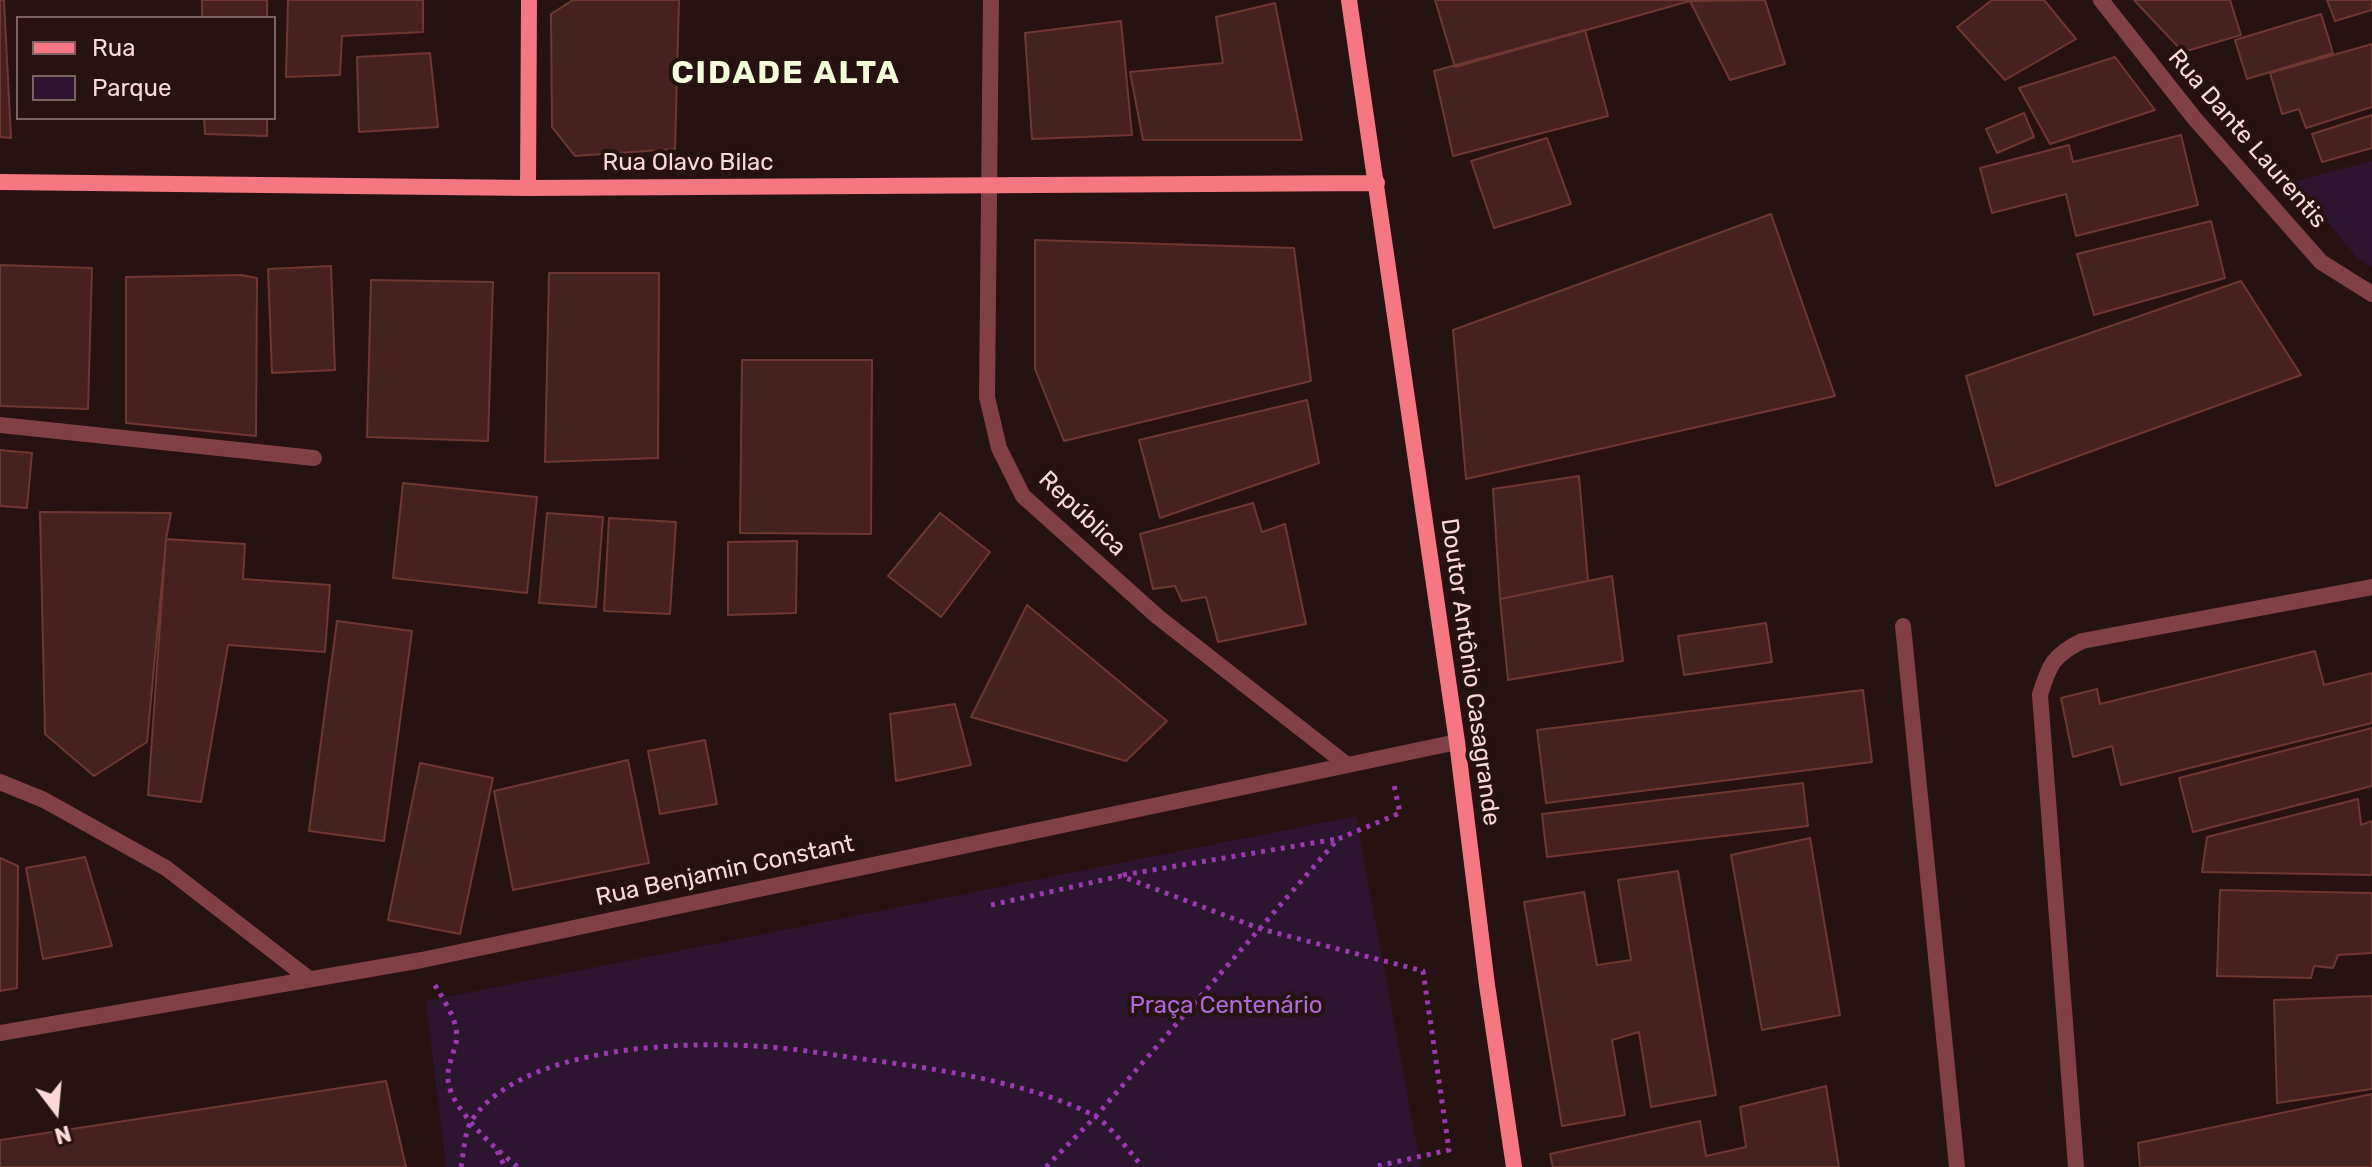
<!DOCTYPE html>
<html>
<head>
<meta charset="utf-8">
<style>
  body { margin:0 }
  #map { position:relative; width:2372px; height:1167px; overflow:hidden; background:#261211; font-family:Rubik,sans-serif }
  canvas { display:block }
  .legend { position:absolute; left:16px; top:16px; width:260px; height:104px; box-sizing:border-box; background:#261211; border:2px solid #7c6261; margin:0; padding:10px 14px; list-style:none; font-size:24px; color:#fcd9d9 }
  .legend li { display:flex; align-items:center; gap:16px; height:40px }
  .legend b { width:40px; border:2px solid #7c6261 }
  .north { position:absolute; left:16px; top:1071px; width:80px; height:80px; -webkit-text-stroke:6px #261211; paint-order:stroke; rotate:164deg; font-size:22px; font-weight:700; line-height:32px; text-align:center; color:#fcd9d9 }
  .north::after { content:''; display:block; margin:auto; width:28px; height:36px; background:#fcd9d9; clip-path:polygon(50% 0,100% 100%,50% 72%,0 100%) }
</style>
</head>
<body>
<div id="map">
<canvas width="2372" height="1167"></canvas>
<ul class="legend">
<li><b style="height:10px;background:#f57782"></b>Rua</li>
<li><b style="height:22px;background:#2b152f"></b>Parque</li>
</ul>
<div class="north">N</div>
</div>
<script>
const c = document.querySelector('canvas').getContext('2d');
c.lineJoin = 'round';
function fillPath(path, color) { c.fillStyle = color; c.fill(path, 'evenodd'); }
function strokePath(path, color, width, dash) { c.strokeStyle = color; c.lineWidth = width; c.lineCap = dash ? 'butt' : 'round'; c.setLineDash(dash || []); c.stroke(path); }
function drawText(font, color, halo, rows, align = 'center') {
  c.font = font + ' Rubik,sans-serif'; c.lineWidth = 8; c.setLineDash([]); c.textBaseline = 'middle'; c.strokeStyle = halo; c.fillStyle = color; for (const [text, x, y, turn = 0] of rows) {
    c.save(); c.translate(x, y); c.rotate((+turn || 0) * Math.PI / 180); c.textAlign = isNaN(turn) ? turn : align; if (halo) c.strokeText(text, 0, 0); c.fillText(text, 0, 0); c.restore();
  }
}
fillPath(new Path2D(`
  M 2372,161 L 2372,267 L 2356,257 L 2295,181 Z
  M 1356,816 L 1421,1167 L 446,1167 L 426,1001 Z`), '#2b152f');
const building = new Path2D(`
  M 0,0 L 4,0 L 11,138 L 0,137 Z
  M 202,0 L 267,0 L 267,18 L 202,18 Z
  M 288,0 L 423,0 L 423,32 L 342,36 L 340,75 L 286,77 Z
  M 573,0 L 679,0 L 675,149 L 575,156 L 552,127 L 551,14 Z
  M 1435,0 L 1689,0 L 1690,1 L 1455,67 Z
  M 1765,0 L 1785,64 L 1730,80 L 1690,1 Z
  M 1992,0 L 2044,0 L 2076,39 L 2005,80 L 1957,27 Z
  M 2134,0 L 2230,0 L 2241,35 L 2183,52 Z
  M 2327,0 L 2372,0 L 2372,10 L 2335,21 Z
  M 1275,3 L 1302,140 L 1143,140 L 1130,72 L 1223,63 L 1216,17 Z
  M 2321,14 L 2333,53 L 2247,79 L 2235,40 Z
  M 1121,21 L 1132,135 L 1032,139 L 1025,33 Z
  M 1585,30 L 1608,116 L 1453,156 L 1434,71 Z
  M 2372,44 L 2372,107 L 2306,128 L 2299,109 L 2282,114 L 2270,73 Z
  M 430,53 L 438,127 L 359,132 L 357,57 Z
  M 2115,57 L 2155,110 L 2050,144 L 2019,88 Z
  M 2024,113 L 2034,137 L 1997,153 L 1986,129 Z
  M 2372,115 L 2372,148 L 2322,162 L 2312,134 Z
  M 204,118 L 267,118 L 267,136 L 205,134 Z
  M 2181,135 L 2198,205 L 2076,236 L 2066,194 L 1992,213 L 1980,168 L 2069,145 L 2073,162 Z
  M 1547,138 L 1571,204 L 1494,228 L 1471,161 Z
  M 1771,214 L 1835,396 L 1466,479 L 1453,330 Z
  M 2211,221 L 2225,278 L 2094,315 L 2077,254 Z
  M 1035,240 L 1294,248 L 1311,381 L 1064,441 L 1035,369 Z
  M 0,265 L 92,268 L 88,409 L 0,406 Z
  M 331,266 L 335,370 L 272,373 L 268,269 Z
  M 549,273 L 659,273 L 658,458 L 545,462 Z
  M 241,275 L 257,278 L 256,436 L 126,423 L 126,277 Z
  M 371,280 L 493,282 L 488,441 L 367,437 Z
  M 2241,281 L 2301,375 L 1996,486 L 1966,376 Z
  M 742,360 L 872,360 L 871,534 L 740,533 Z
  M 1307,400 L 1319,463 L 1160,518 L 1139,440 Z
  M 0,450 L 32,453 L 27,508 L 0,506 Z
  M 1579,476 L 1588,581 L 1500,599 L 1493,489 Z
  M 403,483 L 537,497 L 527,593 L 393,578 Z
  M 1253,503 L 1262,532 L 1285,524 L 1306,624 L 1218,642 L 1206,597 L 1182,601 L 1175,586 L 1153,589 L 1140,534 Z
  M 40,512 L 171,513 L 166,539 L 147,742 L 94,776 L 45,734 Z
  M 547,513 L 603,517 L 596,607 L 539,603 Z
  M 940,513 L 990,552 L 941,617 L 888,576 Z
  M 609,518 L 676,522 L 670,614 L 604,611 Z
  M 166,539 L 245,544 L 243,579 L 330,585 L 325,652 L 228,645 L 201,802 L 148,795 Z
  M 797,541 L 796,613 L 728,615 L 728,542 Z
  M 1612,576 L 1623,661 L 1508,680 L 1500,599 Z
  M 1027,605 L 1167,721 L 1126,761 L 971,717 Z
  M 337,621 L 412,631 L 384,841 L 309,831 Z
  M 1766,623 L 1772,662 L 1684,675 L 1678,636 Z
  M 2315,651 L 2324,685 L 2372,673 L 2372,723 L 2121,785 L 2112,746 L 2073,757 L 2061,698 L 2097,689 L 2100,704 Z
  M 1863,690 L 1872,762 L 1546,803 L 1537,730 Z
  M 955,704 L 971,765 L 896,781 L 890,714 Z
  M 2372,728 L 2372,786 L 2193,832 L 2179,778 Z
  M 705,740 L 717,804 L 660,814 L 648,751 Z
  M 628,760 L 649,863 L 513,890 L 494,791 Z
  M 420,763 L 493,778 L 460,934 L 388,920 Z
  M 1803,783 L 1808,826 L 1547,857 L 1542,814 Z
  M 2358,799 L 2361,825 L 2372,821 L 2372,875 L 2202,872 L 2207,837 Z
  M 1810,838 L 1840,1015 L 1762,1030 L 1731,855 Z
  M 85,857 L 112,946 L 43,959 L 26,868 Z
  M 0,858 L 18,866 L 17,988 L 0,991 Z
  M 1678,871 L 1716,1095 L 1651,1107 L 1639,1032 L 1612,1040 L 1625,1115 L 1562,1126 L 1524,902 L 1584,892 L 1597,965 L 1631,960 L 1618,880 Z
  M 2220,890 L 2372,893 L 2372,953 L 2338,955 L 2333,968 L 2314,966 L 2311,978 L 2217,976 Z
  M 2372,996 L 2372,1089 L 2277,1103 L 2274,1000 Z
  M 386,1081 L 406,1167 L 0,1167 L 0,1140 Z
  M 1826,1086 L 1839,1167 L 1553,1167 L 1550,1154 L 1700,1121 L 1706,1156 L 1746,1147 L 1740,1107 Z
  M 2372,1094 L 2372,1167 L 2140,1167 L 2138,1143 Z`);
fillPath(building, '#45221f');
strokePath(building, '#6f3732', 2);
strokePath(new Path2D(`
  M 1123,875 L 1337,839
  M 991,905 L 1121,876 L 1261,929 L 1423,971 L 1449,1150 L 1373,1167
  M 435,985 C 445,1003 460,1022 456,1043 C 453,1055 447,1067 448,1080 C 450,1108 496,1150 518,1167
  M 497,1151 L 505,1167
  M 461,1167 C 464,1153 464,1132 472,1120 C 520,1048 676,1041 755,1046 C 794,1048 832,1055 870,1060 C 939,1069 1030,1083 1093,1115 C 1109,1123 1130,1153 1143,1167
  M 1046,1167 L 1096,1116 L 1338,839 L 1400,813 L 1394,785`), '#9b39b0', 5, [4, 6]);
strokePath(new Path2D(`
  M 2076,1167 L 2040,695 C 2049,664 2054,655 2082,641 L 2372,587`), '#814045', 16);
strokePath(new Path2D(`
  M 991,0 L 987,397 L 999,448 L 1023,496 L 1158,617 L 1346,764
  M 0,425 L 314,458
  M 1903,626 L 1957,1167
  M 0,782 L 44,800 L 166,868 L 308,978
  M 0,1033 L 422,960 L 1457,742`), '#814045', 16);
strokePath(new Path2D(`
  M 2101,0 L 2195,119 L 2321,262 L 2372,294`), '#814045', 16);
strokePath(new Path2D(`
  M 1349,0 L 1457,742 L 1487,985 L 1514,1167
  M 0,182 L 528,188 L 1377,183
  M 528,188 L 529,0`), '#f57782', 16);
drawText('24px', '#fcd9d9', '#261211', [
  ["Rua Dante Laurentis",2247,139,49],
  ["Rua Olavo Bilac",688,163],
  ["República",1082,514,44],
  ["Doutor Antônio Casagrande",1470,672,82],
  ["Rua Benjamin Constant",725,871,-12]
]);
drawText('24px', '#b069d8', '#261211', [
  ["Praça Centenário",1226,1006]
]);
c.letterSpacing = '2px';
drawText('bold 32px', '#f4fcda', '#261211', [
  ["CIDADE ALTA",786,74]
]);
c.letterSpacing = '0px';
</script>
</body>
</html>
